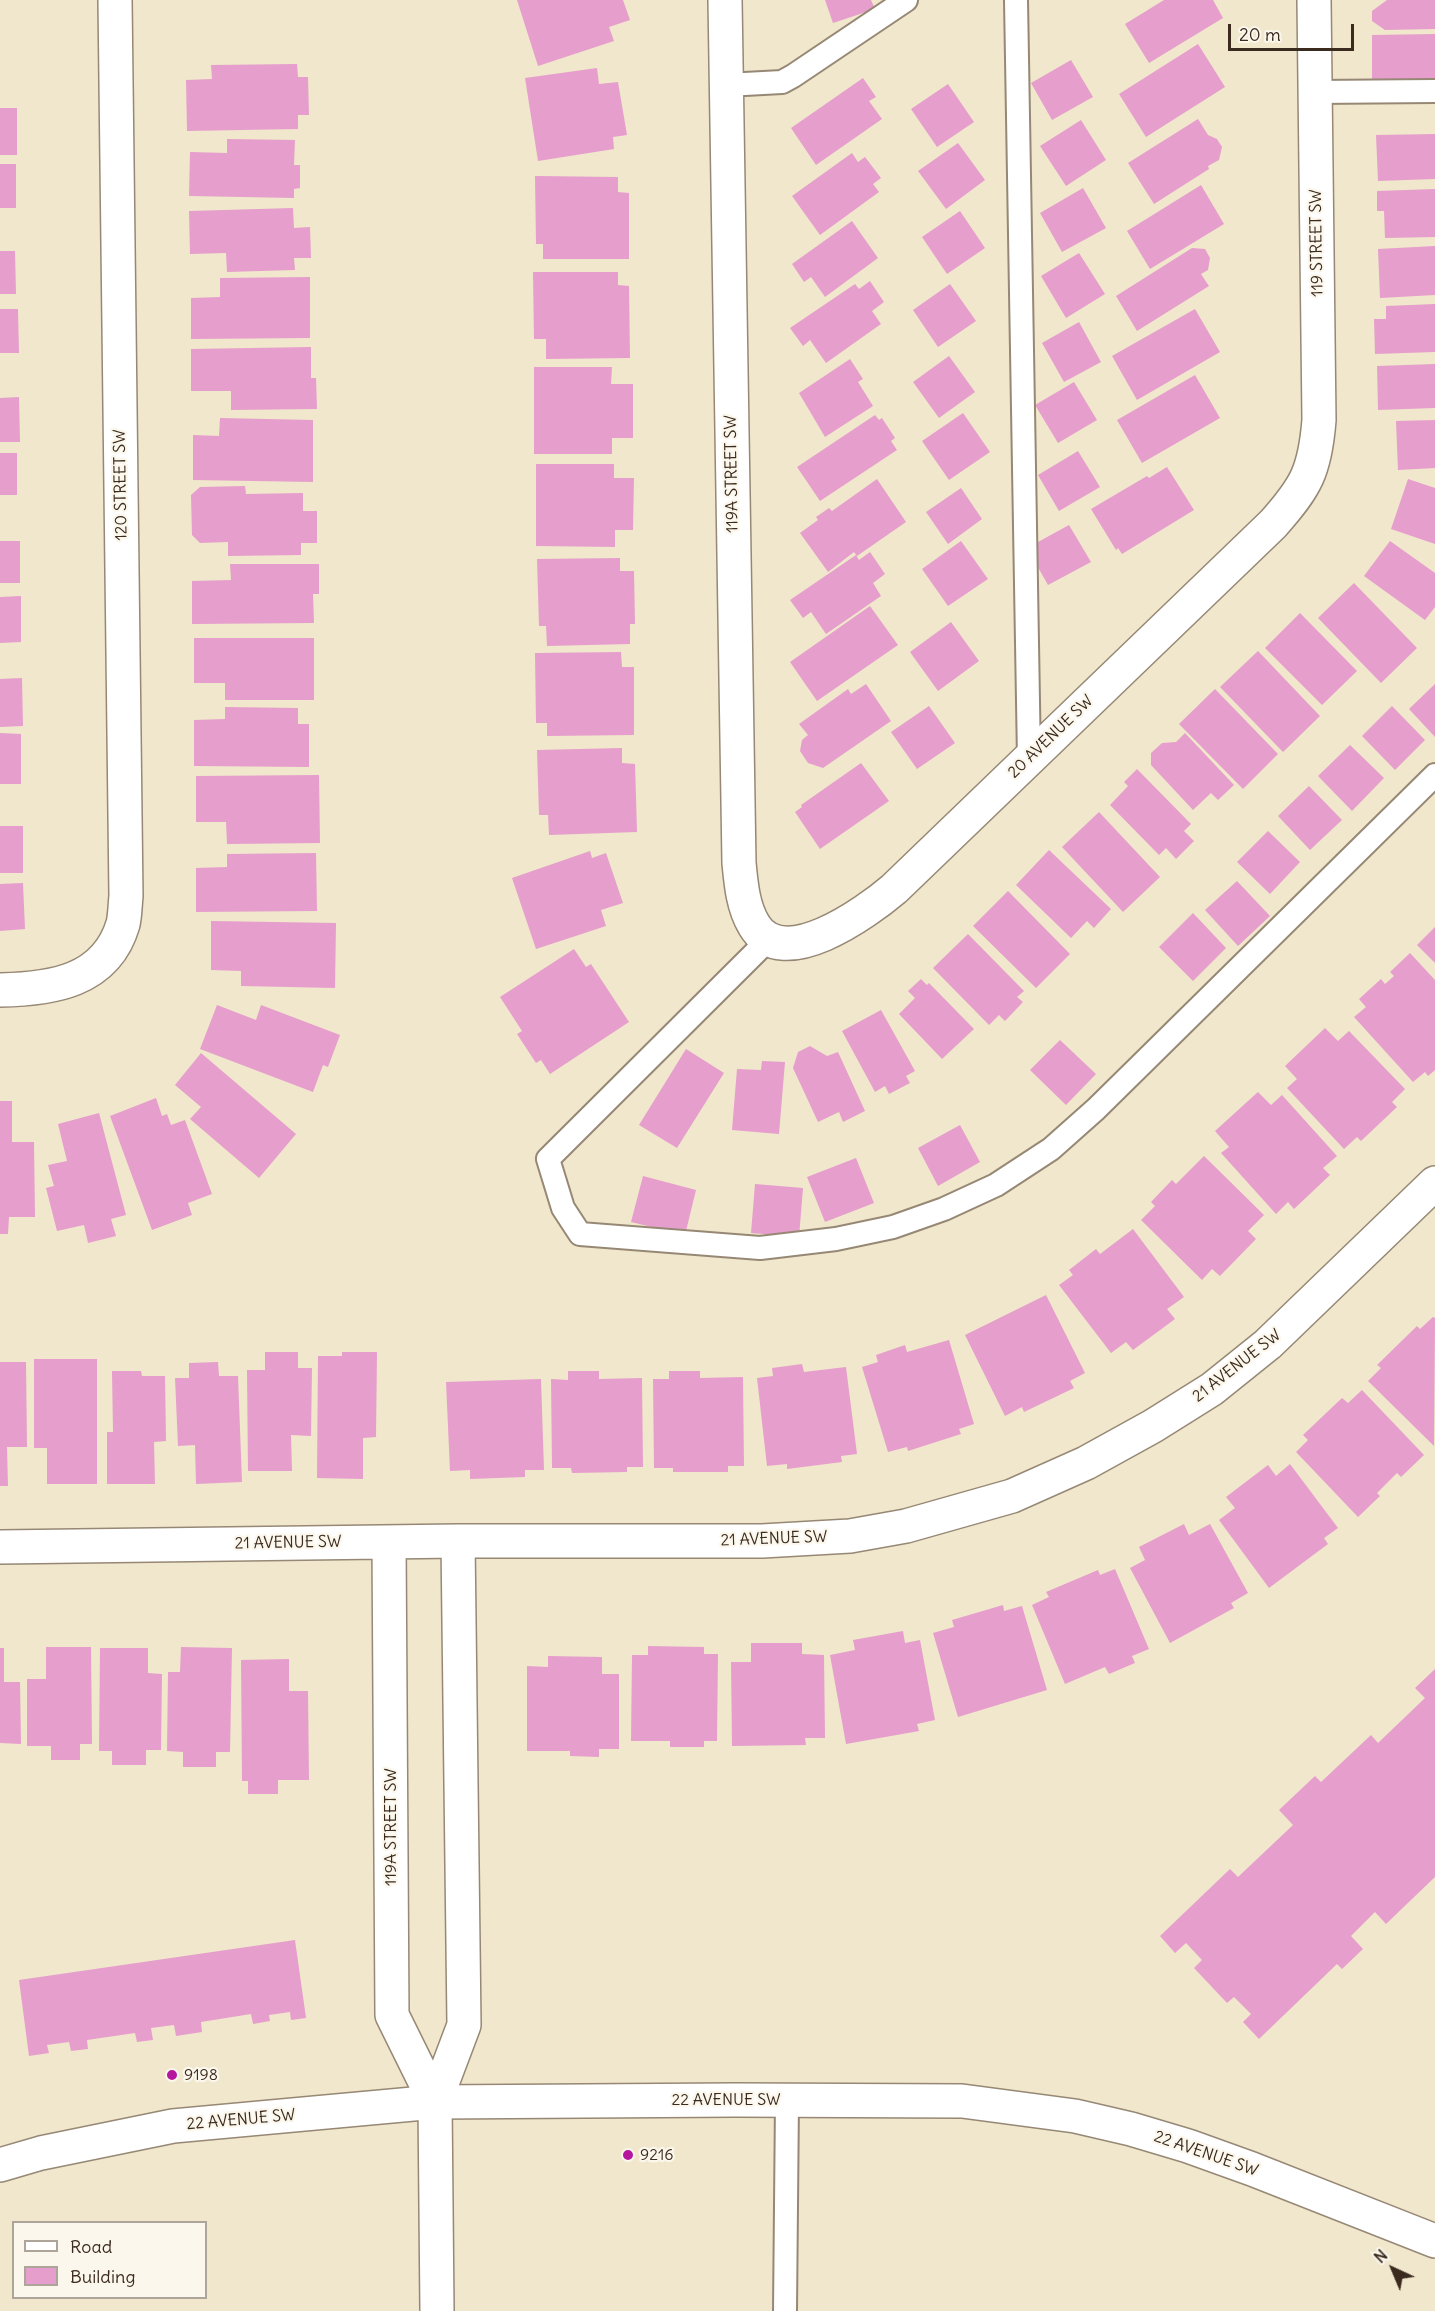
<!DOCTYPE html>
<html>
<head>
<meta charset="utf-8">
<style>
  body { margin:0 }
  #map { position:relative; width:1435px; height:2311px; overflow:hidden; background:#f0e7cc; font-family:Delius,sans-serif }
  canvas { display:block }
  .legend { position:absolute; left:12px; top:2221px; width:195px; height:78px; box-sizing:border-box; background:#fbf7ec; border:2px solid #aea59a; margin:0; padding:8px 10px; list-style:none; font-size:18px; color:#3b2a1e }
  .legend li { display:flex; align-items:center; gap:12px; height:30px }
  .legend b { width:30px; border:2px solid #aea59a }
  .north { position:absolute; left:1363px; top:2239px; width:60px; height:60px; -webkit-text-stroke:4px #fbf7ec; paint-order:stroke; rotate:316deg; font-size:16px; font-weight:700; line-height:24px; text-align:center; color:#3b2a1e }
  .north::after { content:''; display:block; margin:auto; width:21px; height:27px; background:#3b2a1e; clip-path:polygon(50% 0,100% 100%,50% 72%,0 100%) }
  .scale { position:absolute; left:1228px; top:24px; width:126px; height:27px; box-sizing:border-box; border:3px solid #3b2a1e; border-top:0; padding-left:8px; font-size:18px; line-height:21px; white-space:nowrap; color:#3b2a1e; -webkit-text-stroke:4px #fbf7ec; paint-order:stroke }
</style>
</head>
<body>
<div id="map">
<canvas width="1435" height="2311"></canvas>
<ul class="legend">
<li><b style="height:8px;background:#fff"></b>Road</li>
<li><b style="height:16px;background:#e69ecc"></b>Building</li>
</ul>
<div class="north">N</div>
<div class="scale">20 m</div>
</div>
<script>
const c = document.querySelector('canvas').getContext('2d');
c.lineJoin = 'round';
function fillPath(path, color) { c.fillStyle = color; c.fill(path, 'evenodd'); }
function strokePath(path, color, width, dash) { c.strokeStyle = color; c.lineWidth = width; c.lineCap = dash ? 'butt' : 'round'; c.setLineDash(dash || []); c.stroke(path); }
function drawText(font, color, halo, rows, align = 'center') {
  c.font = font + ' Delius,sans-serif'; c.lineWidth = 4.5; c.setLineDash([]); c.textBaseline = 'middle'; c.strokeStyle = halo; c.fillStyle = color; for (const [text, x, y, turn = 0] of rows) {
    c.save(); c.translate(x, y); c.rotate((+turn || 0) * Math.PI / 180); c.textAlign = isNaN(turn) ? turn : align; if (halo) c.strokeText(text, 0, 0); c.fillText(text, 0, 0); c.restore();
  }
}
fillPath(new Path2D(`
  M 517,0 L 623,0 L 630,20 L 609,27 L 614,41 L 538,66 Z
  M 825,0 L 871,0 L 875,9 L 833,23 Z
  M 1164,0 L 1213,0 L 1223,18 L 1149,63 L 1125,24 Z
  M 1387,0 L 1435,0 L 1435,29 L 1385,30 L 1372,21 L 1372,11 Z
  M 1435,34 L 1435,87 L 1372,88 L 1372,35 Z
  M 1198,44 L 1225,87 L 1146,137 L 1119,94 Z
  M 1071,60 L 1093,97 L 1052,120 L 1031,83 Z
  M 297,64 L 298,77 L 308,77 L 309,115 L 298,115 L 298,129 L 187,131 L 186,80 L 212,79 L 211,65 Z
  M 597,68 L 599,84 L 618,82 L 627,135 L 613,137 L 614,149 L 538,161 L 525,78 Z
  M 863,78 L 876,97 L 869,101 L 882,119 L 816,165 L 791,128 Z
  M 948,84 L 974,122 L 937,147 L 911,109 Z
  M 0,108 L 17,108 L 17,155 L 0,155 Z
  M 1198,119 L 1208,135 L 1217,139 L 1222,147 L 1219,160 L 1208,166 L 1209,169 L 1154,204 L 1128,163 Z
  M 1081,120 L 1106,160 L 1066,186 L 1040,146 Z
  M 1435,134 L 1435,179 L 1378,181 L 1376,135 Z
  M 227,139 L 295,140 L 294,165 L 300,165 L 300,188 L 294,189 L 294,198 L 189,196 L 190,152 L 227,153 Z
  M 958,143 L 985,180 L 946,209 L 918,171 Z
  M 852,153 L 858,162 L 865,157 L 881,178 L 873,184 L 879,192 L 820,235 L 792,196 Z
  M 0,164 L 16,164 L 16,208 L 0,208 Z
  M 535,176 L 618,177 L 618,192 L 629,193 L 629,259 L 543,259 L 543,244 L 536,244 Z
  M 1201,185 L 1224,224 L 1150,269 L 1127,231 Z
  M 1083,188 L 1106,228 L 1062,252 L 1040,213 Z
  M 1435,189 L 1435,237 L 1385,238 L 1384,211 L 1377,211 L 1377,191 Z
  M 293,208 L 294,228 L 310,227 L 311,258 L 294,258 L 295,270 L 227,272 L 226,253 L 190,254 L 189,211 Z
  M 960,211 L 985,248 L 947,274 L 922,237 Z
  M 852,221 L 878,258 L 825,297 L 811,277 L 804,282 L 792,264 Z
  M 1435,246 L 1435,295 L 1380,298 L 1378,249 Z
  M 1192,248 L 1205,249 L 1210,258 L 1208,270 L 1201,274 L 1209,286 L 1137,331 L 1116,296 Z
  M 0,251 L 15,251 L 16,294 L 0,294 Z
  M 1079,253 L 1105,294 L 1066,318 L 1041,276 Z
  M 533,272 L 618,272 L 618,285 L 629,286 L 630,358 L 546,359 L 546,339 L 534,339 Z
  M 310,277 L 310,338 L 191,339 L 191,298 L 220,297 L 220,278 Z
  M 870,281 L 884,302 L 872,311 L 881,324 L 826,363 L 810,340 L 803,346 L 790,328 L 855,284 L 859,289 Z
  M 950,284 L 976,321 L 938,347 L 913,310 Z
  M 1435,304 L 1435,352 L 1375,354 L 1374,319 L 1386,319 L 1386,306 Z
  M 0,309 L 18,309 L 19,353 L 0,353 Z
  M 1195,309 L 1220,352 L 1137,400 L 1112,356 Z
  M 1079,322 L 1101,362 L 1064,382 L 1042,343 Z
  M 311,347 L 311,378 L 316,378 L 317,409 L 231,410 L 231,391 L 191,391 L 191,349 Z
  M 949,356 L 975,392 L 939,418 L 913,382 Z
  M 850,359 L 863,379 L 858,382 L 873,406 L 825,437 L 799,393 Z
  M 1435,364 L 1435,408 L 1378,410 L 1377,366 Z
  M 534,367 L 612,367 L 611,384 L 633,384 L 633,438 L 612,438 L 612,454 L 534,454 Z
  M 1195,375 L 1220,418 L 1142,463 L 1117,420 Z
  M 1074,382 L 1097,420 L 1058,443 L 1035,405 Z
  M 19,397 L 20,442 L 0,442 L 0,398 Z
  M 963,413 L 990,452 L 949,480 L 922,441 Z
  M 875,415 L 879,420 L 882,418 L 895,438 L 891,441 L 897,450 L 820,501 L 797,467 Z
  M 220,418 L 313,420 L 313,482 L 193,480 L 193,435 L 219,436 Z
  M 1435,420 L 1435,468 L 1398,470 L 1396,421 Z
  M 1078,451 L 1100,487 L 1059,511 L 1038,475 Z
  M 0,453 L 17,453 L 17,495 L 0,495 Z
  M 536,464 L 614,464 L 614,478 L 634,478 L 633,530 L 615,530 L 615,547 L 536,546 Z
  M 1167,467 L 1194,510 L 1122,554 L 1118,548 L 1116,550 L 1091,509 L 1147,476 L 1149,478 Z
  M 877,479 L 906,522 L 857,556 L 854,552 L 828,572 L 800,533 L 818,520 L 816,517 L 829,508 L 832,511 Z
  M 1408,479 L 1435,488 L 1435,544 L 1391,529 Z
  M 245,486 L 246,494 L 303,493 L 303,511 L 317,511 L 317,543 L 301,543 L 301,555 L 228,556 L 228,542 L 200,543 L 192,535 L 191,495 L 200,487 Z
  M 961,488 L 982,519 L 948,544 L 926,512 Z
  M 1069,525 L 1091,562 L 1048,585 L 1027,548 Z
  M 0,541 L 20,541 L 20,583 L 0,583 Z
  M 961,541 L 988,579 L 948,606 L 922,569 Z
  M 1390,541 L 1435,573 L 1435,607 L 1425,620 L 1364,576 Z
  M 870,552 L 885,574 L 873,583 L 881,596 L 826,634 L 811,612 L 803,618 L 790,600 L 856,555 L 859,560 Z
  M 620,558 L 620,571 L 634,571 L 635,624 L 630,624 L 630,644 L 547,646 L 546,626 L 539,626 L 537,559 Z
  M 230,564 L 319,564 L 319,594 L 313,594 L 314,623 L 192,624 L 192,581 L 231,580 Z
  M 1354,583 L 1417,648 L 1381,683 L 1318,618 Z
  M 21,596 L 21,642 L 0,643 L 0,597 Z
  M 870,606 L 898,645 L 817,701 L 790,662 Z
  M 1300,613 L 1357,671 L 1322,705 L 1265,648 Z
  M 951,622 L 979,661 L 938,691 L 910,652 Z
  M 194,638 L 314,638 L 314,700 L 225,700 L 225,683 L 194,683 Z
  M 1258,651 L 1320,716 L 1283,752 L 1220,687 Z
  M 621,652 L 622,667 L 634,667 L 634,735 L 547,736 L 547,723 L 536,723 L 535,653 Z
  M 22,678 L 23,726 L 0,727 L 0,679 Z
  M 866,684 L 891,721 L 823,768 L 808,763 L 800,751 L 802,740 L 808,735 L 799,724 L 848,689 L 851,694 Z
  M 1435,684 L 1435,737 L 1409,709 Z
  M 1215,689 L 1278,754 L 1243,789 L 1179,724 Z
  M 929,706 L 955,743 L 917,769 L 891,732 Z
  M 1392,706 L 1425,740 L 1395,770 L 1362,736 Z
  M 225,707 L 298,708 L 298,724 L 309,724 L 309,767 L 194,766 L 194,720 L 225,719 Z
  M 0,733 L 21,734 L 21,784 L 0,784 Z
  M 1185,733 L 1234,785 L 1218,800 L 1211,793 L 1193,810 L 1151,765 L 1151,753 L 1162,743 L 1176,742 Z
  M 1350,745 L 1384,778 L 1352,811 L 1318,776 Z
  M 622,748 L 622,763 L 635,764 L 637,832 L 549,835 L 548,815 L 539,815 L 537,750 Z
  M 861,763 L 889,801 L 820,849 L 795,812 L 802,807 L 801,805 Z
  M 1137,769 L 1191,824 L 1184,831 L 1194,841 L 1176,859 L 1166,848 L 1159,855 L 1110,805 L 1128,786 L 1124,782 Z
  M 319,775 L 320,843 L 227,844 L 226,822 L 196,822 L 196,776 Z
  M 1309,786 L 1342,820 L 1310,850 L 1278,816 Z
  M 1099,812 L 1160,877 L 1123,912 L 1062,847 Z
  M 0,826 L 23,826 L 23,873 L 0,873 Z
  M 1268,831 L 1300,862 L 1270,894 L 1237,862 Z
  M 1049,850 L 1111,909 L 1094,928 L 1087,921 L 1071,938 L 1016,885 Z
  M 590,851 L 592,858 L 606,853 L 623,903 L 601,910 L 606,926 L 536,949 L 512,878 Z
  M 316,853 L 317,911 L 196,912 L 196,868 L 227,867 L 227,854 Z
  M 1237,881 L 1270,916 L 1238,946 L 1205,910 Z
  M 23,883 L 25,929 L 0,931 L 0,884 Z
  M 1008,891 L 1070,954 L 1036,988 L 973,926 Z
  M 1193,913 L 1226,948 L 1193,981 L 1159,947 Z
  M 211,921 L 336,923 L 335,988 L 241,986 L 241,971 L 211,970 Z
  M 1435,927 L 1435,963 L 1417,945 Z
  M 968,934 L 1024,991 L 1017,997 L 1023,1002 L 1005,1021 L 999,1015 L 989,1025 L 933,968 Z
  M 574,949 L 586,967 L 591,964 L 629,1022 L 550,1074 L 541,1060 L 536,1063 L 517,1034 L 522,1031 L 500,997 Z
  M 1410,953 L 1435,980 L 1435,1070 L 1428,1076 L 1425,1072 L 1413,1082 L 1354,1017 L 1366,1007 L 1359,999 L 1381,979 L 1385,984 L 1394,976 L 1390,972 Z
  M 921,979 L 927,985 L 929,983 L 974,1029 L 942,1059 L 899,1014 L 915,998 L 908,991 Z
  M 217,1005 L 256,1020 L 261,1005 L 340,1035 L 328,1067 L 323,1065 L 313,1092 L 200,1049 Z
  M 881,1010 L 915,1071 L 906,1076 L 910,1083 L 889,1094 L 885,1086 L 875,1092 L 842,1031 Z
  M 1325,1028 L 1338,1041 L 1349,1031 L 1405,1089 L 1392,1102 L 1397,1107 L 1361,1141 L 1357,1137 L 1344,1149 L 1287,1088 L 1297,1079 L 1285,1066 Z
  M 1060,1040 L 1096,1074 L 1066,1105 L 1030,1070 Z
  M 810,1046 L 827,1056 L 838,1052 L 865,1111 L 843,1122 L 839,1112 L 818,1122 L 793,1068 L 798,1052 Z
  M 686,1049 L 724,1073 L 677,1148 L 639,1125 Z
  M 201,1053 L 296,1134 L 259,1178 L 190,1119 L 201,1107 L 175,1085 Z
  M 762,1061 L 785,1062 L 779,1134 L 732,1130 L 737,1069 L 761,1070 Z
  M 1258,1092 L 1271,1105 L 1282,1095 L 1337,1156 L 1323,1168 L 1330,1175 L 1294,1209 L 1288,1202 L 1276,1214 L 1221,1153 L 1229,1147 L 1215,1131 Z
  M 156,1098 L 162,1116 L 167,1114 L 171,1125 L 185,1120 L 212,1194 L 188,1203 L 192,1215 L 152,1230 L 110,1116 Z
  M 0,1101 L 12,1101 L 12,1142 L 34,1142 L 35,1217 L 9,1217 L 8,1234 L 0,1234 Z
  M 99,1113 L 126,1215 L 111,1219 L 116,1236 L 88,1243 L 84,1225 L 57,1231 L 46,1188 L 54,1186 L 48,1165 L 67,1161 L 58,1124 Z
  M 960,1125 L 980,1162 L 938,1186 L 918,1148 Z
  M 1204,1156 L 1264,1215 L 1248,1231 L 1256,1239 L 1220,1276 L 1212,1269 L 1202,1280 L 1141,1220 L 1155,1206 L 1151,1202 L 1172,1180 L 1176,1184 Z
  M 856,1158 L 874,1203 L 825,1222 L 807,1177 Z
  M 643,1176 L 696,1190 L 685,1235 L 631,1222 Z
  M 755,1184 L 803,1188 L 799,1237 L 751,1233 Z
  M 1133,1229 L 1184,1297 L 1167,1309 L 1175,1319 L 1133,1350 L 1126,1342 L 1111,1353 L 1059,1285 L 1073,1275 L 1069,1270 L 1096,1249 L 1100,1254 Z
  M 1046,1295 L 1085,1373 L 1070,1381 L 1074,1388 L 1024,1412 L 1022,1407 L 1005,1416 L 965,1335 Z
  M 1433,1317 L 1435,1318 L 1434,1446 L 1368,1381 L 1381,1368 L 1377,1365 L 1417,1326 L 1420,1329 Z
  M 949,1340 L 974,1424 L 959,1429 L 961,1434 L 908,1451 L 907,1447 L 888,1452 L 862,1367 L 878,1362 L 876,1355 L 905,1345 L 907,1352 Z
  M 265,1352 L 298,1352 L 298,1368 L 312,1368 L 311,1436 L 291,1435 L 292,1471 L 248,1471 L 247,1370 L 265,1370 Z
  M 342,1352 L 377,1352 L 376,1437 L 363,1438 L 363,1479 L 317,1478 L 318,1356 L 342,1356 Z
  M 34,1359 L 97,1359 L 97,1484 L 47,1484 L 47,1448 L 34,1448 Z
  M 0,1362 L 26,1362 L 27,1447 L 7,1447 L 8,1486 L 0,1486 Z
  M 218,1362 L 219,1376 L 238,1376 L 242,1482 L 196,1484 L 195,1445 L 178,1446 L 175,1378 L 189,1378 L 189,1363 Z
  M 802,1364 L 804,1372 L 846,1367 L 857,1454 L 841,1456 L 842,1462 L 787,1469 L 787,1464 L 767,1466 L 757,1378 L 773,1376 L 772,1368 Z
  M 112,1371 L 141,1371 L 142,1376 L 165,1376 L 166,1441 L 154,1442 L 155,1484 L 107,1484 L 107,1432 L 113,1432 Z
  M 568,1371 L 599,1371 L 599,1379 L 642,1378 L 643,1467 L 627,1467 L 627,1472 L 572,1473 L 571,1468 L 552,1468 L 551,1379 L 568,1380 Z
  M 669,1371 L 700,1371 L 700,1378 L 743,1377 L 744,1466 L 728,1466 L 728,1472 L 673,1472 L 673,1468 L 654,1468 L 653,1379 L 669,1379 Z
  M 541,1379 L 544,1470 L 525,1470 L 525,1477 L 470,1479 L 470,1470 L 450,1471 L 446,1382 Z
  M 1362,1390 L 1424,1455 L 1401,1477 L 1397,1473 L 1377,1493 L 1380,1496 L 1358,1517 L 1296,1452 L 1308,1440 L 1303,1435 L 1342,1398 L 1348,1403 Z
  M 1290,1464 L 1338,1528 L 1324,1538 L 1328,1544 L 1269,1588 L 1219,1520 L 1235,1508 L 1226,1497 L 1268,1465 L 1276,1476 Z
  M 1184,1524 L 1189,1535 L 1210,1524 L 1248,1593 L 1231,1603 L 1234,1608 L 1170,1643 L 1130,1568 L 1145,1560 L 1139,1547 Z
  M 1115,1569 L 1149,1649 L 1132,1656 L 1135,1663 L 1109,1674 L 1105,1667 L 1065,1684 L 1032,1605 L 1049,1597 L 1046,1592 L 1098,1570 L 1100,1575 Z
  M 1003,1605 L 1004,1611 L 1022,1606 L 1047,1690 L 958,1717 L 933,1633 L 954,1627 L 952,1620 Z
  M 903,1631 L 905,1643 L 920,1640 L 935,1720 L 917,1724 L 919,1731 L 846,1744 L 830,1655 L 855,1650 L 853,1640 Z
  M 751,1643 L 802,1643 L 802,1654 L 824,1655 L 825,1738 L 805,1738 L 806,1745 L 732,1746 L 731,1662 L 751,1662 Z
  M 648,1646 L 704,1647 L 704,1654 L 718,1654 L 717,1741 L 704,1741 L 704,1747 L 670,1747 L 670,1741 L 631,1741 L 632,1655 L 648,1655 Z
  M 46,1647 L 91,1647 L 92,1744 L 80,1744 L 80,1760 L 51,1760 L 51,1746 L 27,1746 L 27,1679 L 46,1679 Z
  M 181,1647 L 232,1648 L 230,1752 L 216,1752 L 216,1767 L 183,1767 L 183,1752 L 167,1751 L 168,1672 L 180,1672 Z
  M 0,1648 L 4,1648 L 4,1682 L 20,1682 L 21,1744 L 0,1743 Z
  M 100,1648 L 148,1648 L 148,1673 L 162,1674 L 161,1750 L 146,1750 L 146,1765 L 112,1765 L 112,1751 L 99,1751 Z
  M 548,1656 L 602,1657 L 602,1674 L 619,1674 L 619,1749 L 599,1749 L 599,1757 L 570,1756 L 570,1751 L 527,1751 L 527,1666 L 548,1667 Z
  M 289,1659 L 289,1691 L 308,1691 L 309,1780 L 278,1780 L 278,1794 L 248,1794 L 248,1781 L 242,1781 L 241,1660 Z
  M 1435,1669 L 1435,1877 L 1386,1924 L 1375,1912 L 1351,1936 L 1363,1949 L 1342,1969 L 1337,1964 L 1259,2039 L 1243,2022 L 1251,2014 L 1234,1997 L 1227,2003 L 1194,1968 L 1202,1960 L 1186,1943 L 1175,1953 L 1160,1936 L 1230,1869 L 1238,1877 L 1293,1825 L 1279,1810 L 1315,1776 L 1321,1782 L 1371,1735 L 1378,1743 L 1425,1698 L 1415,1688 Z
  M 295,1940 L 306,2018 L 291,2020 L 290,2012 L 269,2015 L 270,2021 L 253,2024 L 251,2014 L 201,2022 L 202,2032 L 176,2036 L 174,2025 L 151,2028 L 153,2040 L 137,2042 L 135,2033 L 87,2040 L 88,2049 L 71,2051 L 69,2042 L 47,2045 L 49,2053 L 29,2056 L 19,1980 Z`), '#e69ecc');
const lane = new Path2D(`
  M 1016,0 L 1029,759
  M 726,85 L 782,82 L 793,76 L 906,0
  M 1315,92 L 1435,91
  M 769,939 L 548,1159 L 563,1208 L 580,1234 L 760,1248 L 836,1239 L 893,1227 L 944,1209 L 996,1185 L 1051,1149 L 1096,1109 L 1435,775
  M 785,2311 L 787,2100`);
const street = new Path2D(`
  M 725,0 L 739,863 C 741,884 743,907 754,925 C 782,974 867,912 894,889 L 1273,524 C 1306,487 1315,471 1319,420 L 1314,0
  M 0,990 C 51,989 106,982 123,924 C 125,916 125,905 126,896 L 115,0
  M 389,1542 L 392,2015 L 435,2102
  M 0,1547 L 458,1541 L 762,1541 L 850,1536 L 906,1526 L 1012,1496 L 1086,1463 L 1153,1426 L 1212,1389 L 1268,1344 L 1435,1183
  M 437,2311 L 435,2102 L 464,2025 L 458,1541`);
const secondary = new Path2D(`
  M 0,2165 L 41,2153 L 173,2126 L 435,2102 L 735,2100 L 962,2101 L 1075,2116 L 1131,2129 L 1188,2146 L 1252,2169 L 1435,2241`);
strokePath(lane, '#968875', 26);
strokePath(street, '#968875', 36);
strokePath(secondary, '#968875', 36);
strokePath(lane, '#fff', 22);
strokePath(street, '#fff', 33);
strokePath(secondary, '#fff', 33);
for (const [x, y, r, color] of [
  [172,2075,6,"#b5179e"],
  [628,2155,6,"#b5179e"]
]) { const dot = new Path2D(); dot.arc(x, y, r, 0, 2 * Math.PI); c.fillStyle = color; c.fill(dot); strokePath(dot, '#fbf7ec', 2); }
drawText('16px', '#3b2a1e', '#fbf7ec', [
  ["119 STREET SW",1317,243,-91],
  ["119A STREET SW",732,474,-91],
  ["120 STREET SW",121,485,-91],
  ["20 AVENUE SW",1051,737,-44],
  ["21 AVENUE SW",1237,1366,-38],
  ["21 AVENUE SW",774,1539,-2],
  ["21 AVENUE SW",288,1543,-1],
  ["119A STREET SW",391,1827,-90],
  ["22 AVENUE SW",726,2100],
  ["22 AVENUE SW",241,2120,-5],
  ["22 AVENUE SW",1206,2154,19]
]);
drawText('16px', '#3b2a1e', '#fbf7ec', [
  ["9198",184,2075],
  ["9216",640,2155]
], 'left');
</script>
</body>
</html>
